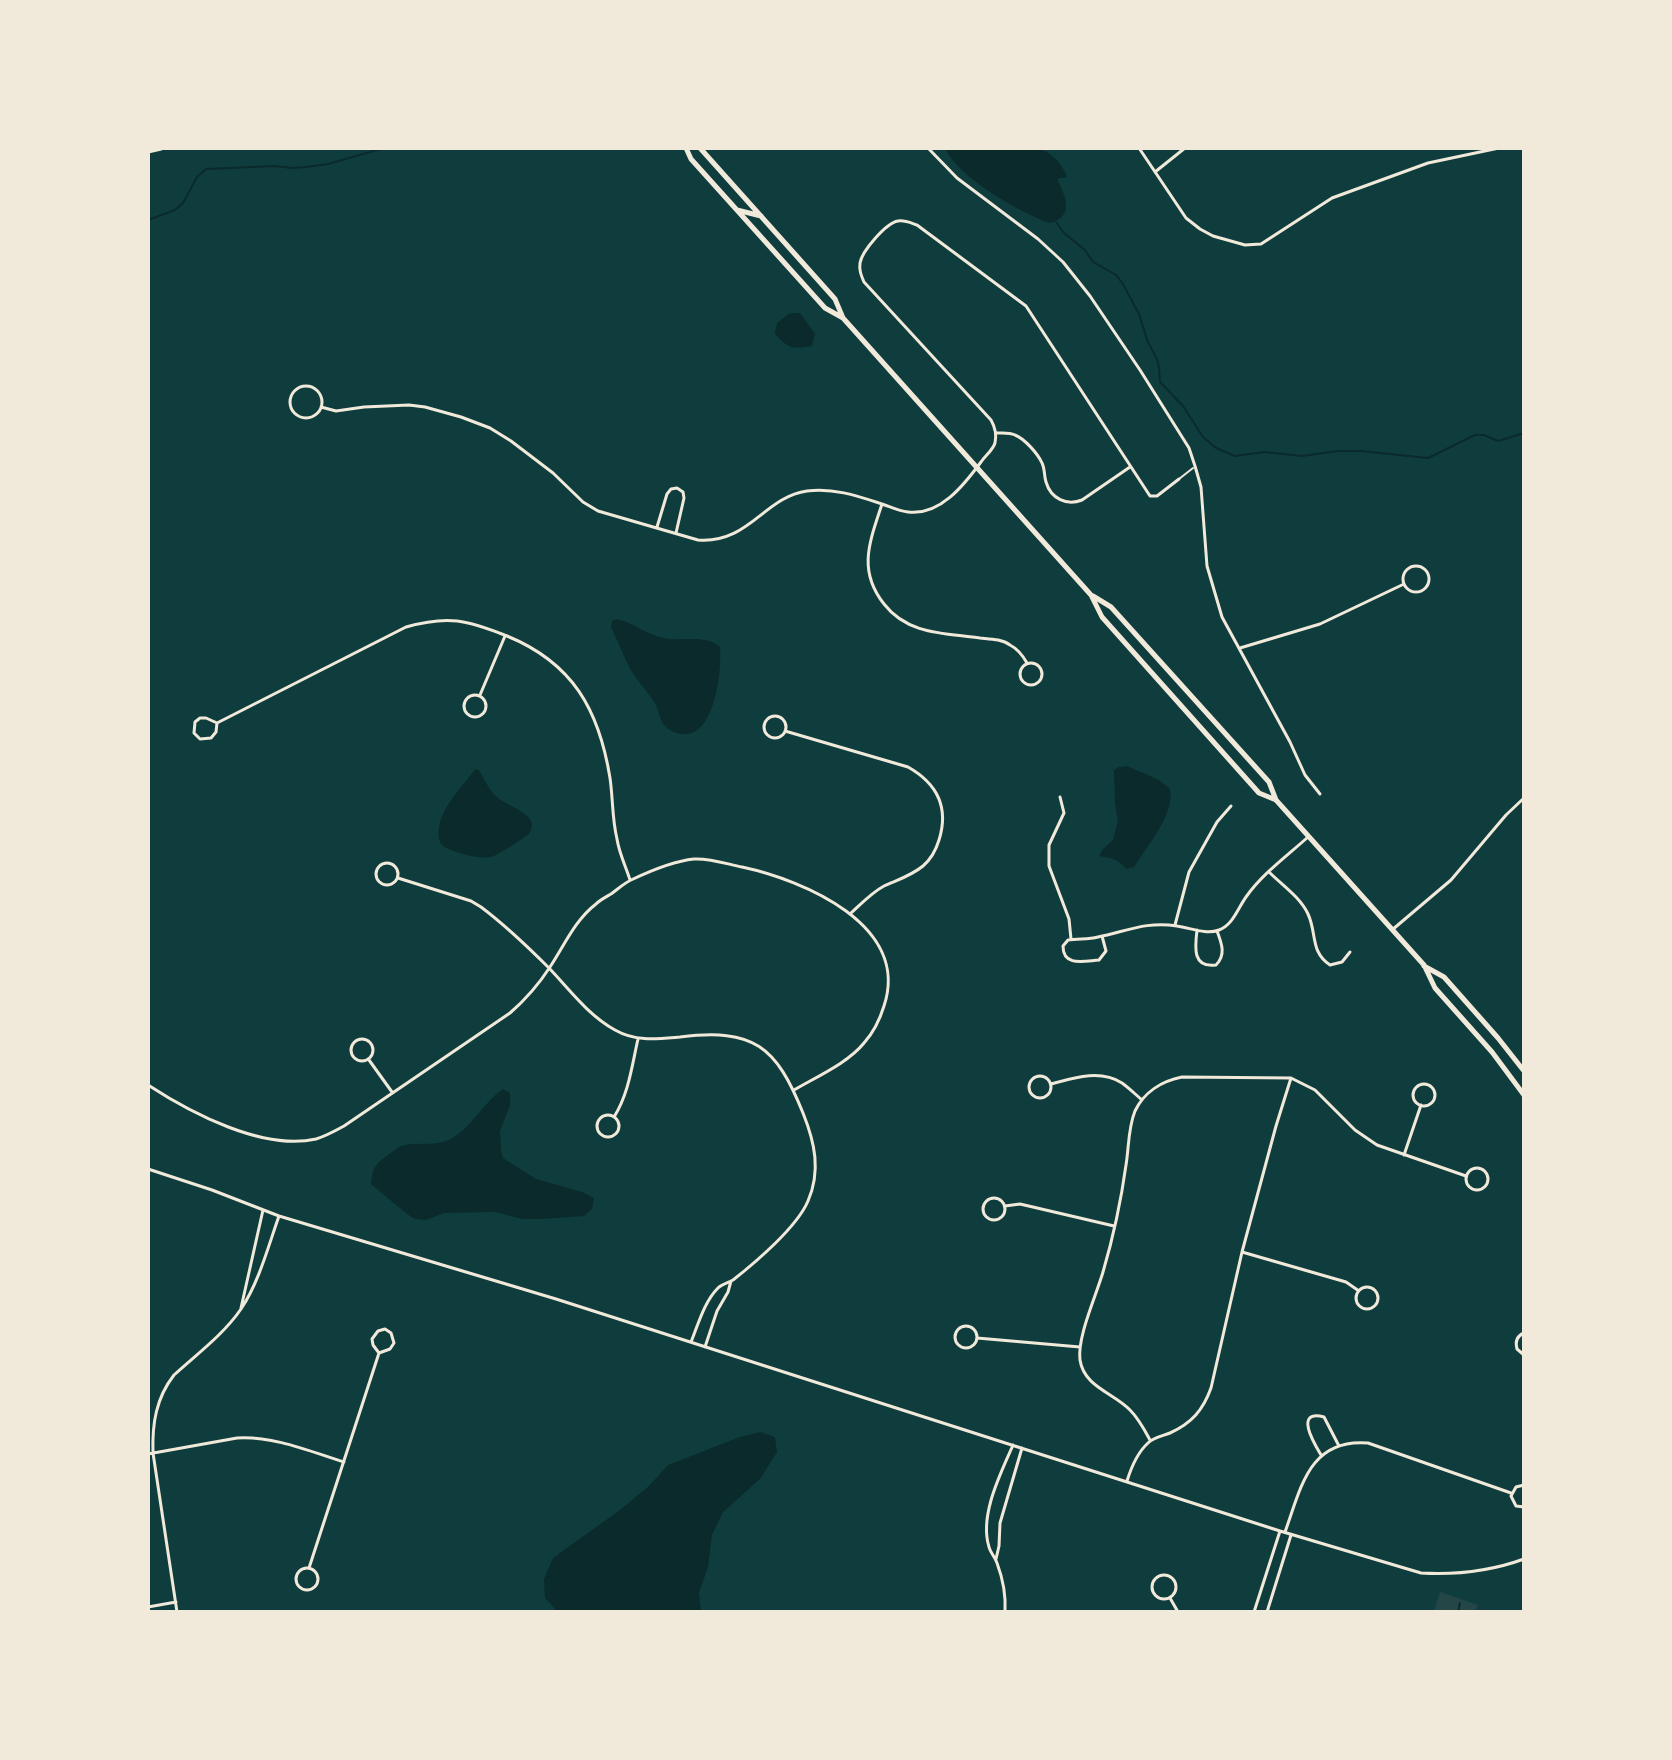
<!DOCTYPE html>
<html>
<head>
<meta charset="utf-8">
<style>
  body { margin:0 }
  #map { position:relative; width:1672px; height:1760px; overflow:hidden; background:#0f3d3e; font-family:Montserrat,sans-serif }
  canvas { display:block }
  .frame { position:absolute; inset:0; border:150px solid #f1e9da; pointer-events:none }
</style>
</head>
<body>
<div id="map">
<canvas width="1672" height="1760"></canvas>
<div class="frame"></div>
</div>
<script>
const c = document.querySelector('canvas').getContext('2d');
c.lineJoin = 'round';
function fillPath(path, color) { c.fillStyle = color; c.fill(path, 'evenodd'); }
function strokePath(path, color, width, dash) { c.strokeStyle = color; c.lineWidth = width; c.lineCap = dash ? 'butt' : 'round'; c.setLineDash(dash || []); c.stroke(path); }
fillPath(new Path2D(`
  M 1440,1592 L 1478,1605 L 1475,1612 L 1434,1612 Z`), '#244646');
fillPath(new Path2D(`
  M 945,148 C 973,148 1001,147 1029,149 C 1032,150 1039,150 1042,150 C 1054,154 1063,166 1067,177 L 1057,179 C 1066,197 1075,217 1049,223 C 1020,212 957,177 945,148 Z
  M 790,313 L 800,313 L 815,334 L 812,346 C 792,349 789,349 775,334 L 777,323 Z
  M 617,619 C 634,623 647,635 664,638 C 683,642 704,634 720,647 C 722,671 715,739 681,734 C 675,733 668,730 664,725 C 659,719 659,710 655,703 C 648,692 639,683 632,672 C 624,658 618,641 611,627 L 612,621 Z
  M 1127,766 L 1159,780 L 1170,789 C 1175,814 1147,846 1134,867 L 1126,869 C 1119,859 1111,858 1099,856 L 1102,850 L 1113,840 L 1118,821 L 1115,804 L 1114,770 L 1119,767 Z
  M 475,769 L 479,770 C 484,779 489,790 497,797 C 509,808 542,814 529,834 C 521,840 500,854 491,857 C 482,860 449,852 442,845 C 438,841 438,833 439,828 C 442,805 463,787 475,769 Z
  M 503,1089 L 510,1093 L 510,1105 L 500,1131 L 501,1150 L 503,1158 L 536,1179 L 582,1192 L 594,1198 L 592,1209 L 584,1216 L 541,1219 L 522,1219 L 495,1212 L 444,1213 L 426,1220 L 415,1219 L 407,1214 L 371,1184 C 372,1171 374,1165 384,1158 C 391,1153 398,1146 405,1145 C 422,1142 439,1147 454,1137 C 473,1125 484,1102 503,1089 Z
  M 760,1432 L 775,1437 L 777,1452 L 760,1479 L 723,1512 L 712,1535 L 708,1567 L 699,1593 L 701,1612 L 558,1612 L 545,1598 L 544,1579 L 553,1558 L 620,1510 L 649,1486 L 668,1465 L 740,1437 Z`), '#0a2a2b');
strokePath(new Path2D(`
  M 148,220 L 175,210 L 183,203 L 197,177 L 206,169 L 275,166 L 292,168 L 306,167 L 328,164 L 384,148
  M 1056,222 L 1064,233 L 1085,250 L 1093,262 L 1116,275 L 1123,284 L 1139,314 L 1147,340 L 1157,359 L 1159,368 L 1160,382 L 1183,406 L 1203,437 L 1216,448 L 1235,456 L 1264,452 L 1302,456 L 1338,451 L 1361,451 L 1428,458 L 1475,435 L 1484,435 L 1498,441 L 1524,433
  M 1458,1612 L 1460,1603`), '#0a2a2b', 2);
strokePath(new Path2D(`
  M 1179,479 L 1193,468`), '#f1e9da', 2);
strokePath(new Path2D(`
  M 928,148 L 957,178 L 1038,239 L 1063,262 L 1090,296 L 1140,370 L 1189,448 L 1195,466 L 1201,487 L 1207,566 L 1222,617 L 1290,742 L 1305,775 L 1320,794
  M 1139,148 L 1186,218 L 1200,229 L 1213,236 L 1245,245 L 1261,244 L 1332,198 L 1428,163 L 1499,148
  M 1155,172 L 1185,148
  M290 402a16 16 0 1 1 32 0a16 16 0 1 1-32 0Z
  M 321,407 L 336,411 L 364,407 L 409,405 L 425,407 L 461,417 L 490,428 L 511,441 L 553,473 L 583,502 L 598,511 L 698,540 C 749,544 764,497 807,491 C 833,488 855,495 879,503 C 889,506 898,511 908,512 C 940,516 964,485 981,462 C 985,456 993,450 995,443 C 997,434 995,427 991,420 L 864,282 C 861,275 859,270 860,263 C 862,251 886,223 898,221 C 905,220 911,223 917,225 L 1026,306 L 1150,496 L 1157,496 L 1179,479
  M 996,433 C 1002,433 1009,432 1015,435 C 1025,439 1038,454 1042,463 C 1045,469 1044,476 1046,482 C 1051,499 1067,506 1082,500 L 1130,467
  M 882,504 C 870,541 857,570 884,604 C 908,635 945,633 980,638 C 990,639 1002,639 1010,645 C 1018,649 1023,656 1027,663
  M 657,527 L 667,494 L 671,489 L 677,488 L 683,492 L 684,498 L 676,533
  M1403 579a13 13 0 1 1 26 0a13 13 0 1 1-26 0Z
  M 1240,648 L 1320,624 L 1404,584
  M1020 674a11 11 0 1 1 22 0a11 11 0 1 1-22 0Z
  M464 706a11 11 0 1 1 22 0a11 11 0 1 1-22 0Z
  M 480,695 L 505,636
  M764 727a11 11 0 1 1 22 0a11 11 0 1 1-22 0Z
  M 200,718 L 206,718 L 217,723 L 216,732 L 211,738 L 200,739 L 194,733 L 195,722 Z
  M 217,723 L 406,627 C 448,615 467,620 507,636 C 573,663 599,710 610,778 C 613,798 612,819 617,839 C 619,853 626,867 630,880
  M 785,731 L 908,767 C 938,784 949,808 939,840 C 936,850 931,859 923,866 C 911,876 897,880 884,886 C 871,893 860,905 850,914
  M 1060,797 L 1064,813 L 1049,845 L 1049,866 L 1069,919 L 1071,939
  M376 874a11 11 0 1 1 22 0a11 11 0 1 1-22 0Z
  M 1269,872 C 1282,885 1300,897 1308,914 C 1317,933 1310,952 1330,965 L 1342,962 L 1350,952
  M 398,878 L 471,901 L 481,907 C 505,925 528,947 549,968 C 570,990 588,1015 615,1030 C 636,1042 657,1039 680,1037 C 754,1028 776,1046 803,1113 C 815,1143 821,1171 808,1201 C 797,1227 756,1262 733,1280 C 728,1283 722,1284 718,1288 C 704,1302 698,1325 691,1342
  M 1175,925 L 1189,872 L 1217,822 L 1231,806
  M 1197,930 C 1195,947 1192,968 1216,965 C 1226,955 1222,944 1217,931
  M 1392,930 L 1451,880 L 1506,815 L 1524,798
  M 1102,936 L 1106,951 L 1099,960 C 1084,961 1063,967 1063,946 L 1068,940 C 1078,938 1088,940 1098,937 C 1127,931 1147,921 1177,926 C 1191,928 1206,935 1219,930 C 1233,925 1238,908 1246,897 C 1262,874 1287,856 1308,837
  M351 1050a11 11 0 1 1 22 0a11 11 0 1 1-22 0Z
  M 369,1060 L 392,1092
  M1029 1087a11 11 0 1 1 22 0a11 11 0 1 1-22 0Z
  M1413 1095a11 11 0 1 1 22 0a11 11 0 1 1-22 0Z
  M 1051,1084 C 1073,1078 1100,1069 1122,1083 C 1129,1088 1135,1094 1142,1100
  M 148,1085 C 191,1113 263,1151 316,1139 C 326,1136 335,1131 344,1126 L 510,1013 C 525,1000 539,984 550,967 C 564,946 575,920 596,904 C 600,900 606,897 611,894 C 618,889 623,884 631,880 C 650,871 673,861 694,859 C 710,858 727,864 742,867 C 803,880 911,925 884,1006 C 880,1019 873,1033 864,1043 C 848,1063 816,1077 794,1090
  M597 1126a11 11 0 1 1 22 0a11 11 0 1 1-22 0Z
  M 614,1117 C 629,1093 632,1065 638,1039
  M 1404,1155 L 1421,1105
  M1466 1179a11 11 0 1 1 22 0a11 11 0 1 1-22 0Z
  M 148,1169 L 212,1190 L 279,1216 L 556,1299 L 1280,1531 L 1421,1573 C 1456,1575 1491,1571 1524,1559
  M983 1209a11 11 0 1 1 22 0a11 11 0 1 1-22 0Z
  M 1005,1206 L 1020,1204 L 1114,1226
  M 1242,1252 L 1346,1282 L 1359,1291
  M1356 1298a11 11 0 1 1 22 0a11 11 0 1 1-22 0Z
  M 241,1308 L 263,1210
  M955 1337a11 11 0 1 1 22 0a11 11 0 1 1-22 0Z
  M 385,1329 L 391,1333 L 394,1343 L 390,1349 L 379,1353 L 373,1345 L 372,1339 L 378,1331 Z
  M 1524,1333 C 1517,1336 1515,1342 1517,1349 L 1524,1355
  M 977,1338 L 1080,1347
  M 705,1347 L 717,1311 L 728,1292 L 731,1281
  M 1150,1440 C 1144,1429 1139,1419 1130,1410 C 1114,1393 1084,1387 1080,1360 C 1077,1337 1096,1296 1103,1272 C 1113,1238 1121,1201 1126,1165 C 1129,1147 1128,1128 1135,1111 C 1144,1092 1162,1081 1182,1077 L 1291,1078 L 1315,1090 L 1355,1130 L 1377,1145 L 1466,1176
  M 148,1454 L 237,1438 C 274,1436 309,1451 344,1462
  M 1321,1455 C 1315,1445 1293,1409 1324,1417 L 1339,1446
  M 1127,1481 C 1131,1468 1137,1453 1148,1443 C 1154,1437 1163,1436 1170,1433 C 1192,1423 1203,1410 1211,1388 L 1242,1252 L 1276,1126 L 1291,1078
  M 1524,1485 L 1516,1487 L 1511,1496 L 1516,1506 L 1524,1507
  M 1285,1532 C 1301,1488 1309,1438 1368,1443 L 1511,1493
  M 996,1559 L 999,1546 L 1000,1523 L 1022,1448
  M 309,1568 L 379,1353
  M296 1579a11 11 0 1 1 22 0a11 11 0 1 1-22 0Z
  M1152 1587a12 12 0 1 1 24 0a12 12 0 1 1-24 0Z
  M 1170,1598 L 1178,1612
  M 148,1607 L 176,1602
  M 177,1612 L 153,1453 C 152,1424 156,1398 174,1375 C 197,1354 224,1334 241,1309 C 259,1282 268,1247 279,1216
  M 1005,1612 C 1006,1595 1003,1579 997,1563 C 995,1557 990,1552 989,1547 C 979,1515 1001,1473 1013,1445
  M 1254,1612 L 1280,1531
  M 1267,1612 L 1291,1535`), '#f1e9da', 3);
strokePath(new Path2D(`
  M 148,151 L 161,148`), '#f1e9da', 5);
strokePath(new Path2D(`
  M 686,148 L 691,159 L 825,308 L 843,318
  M 700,148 L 835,299 L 843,318 L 1091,595 L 1102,617 L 1259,793 L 1276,800
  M 737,210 L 761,216
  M 1093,596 L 1111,607 L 1269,782 L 1276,800 L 1424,965 L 1435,988 L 1492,1052 L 1524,1095
  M 1424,966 L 1444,977 L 1498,1038 L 1524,1071`), '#f1e9da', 5);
</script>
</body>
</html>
